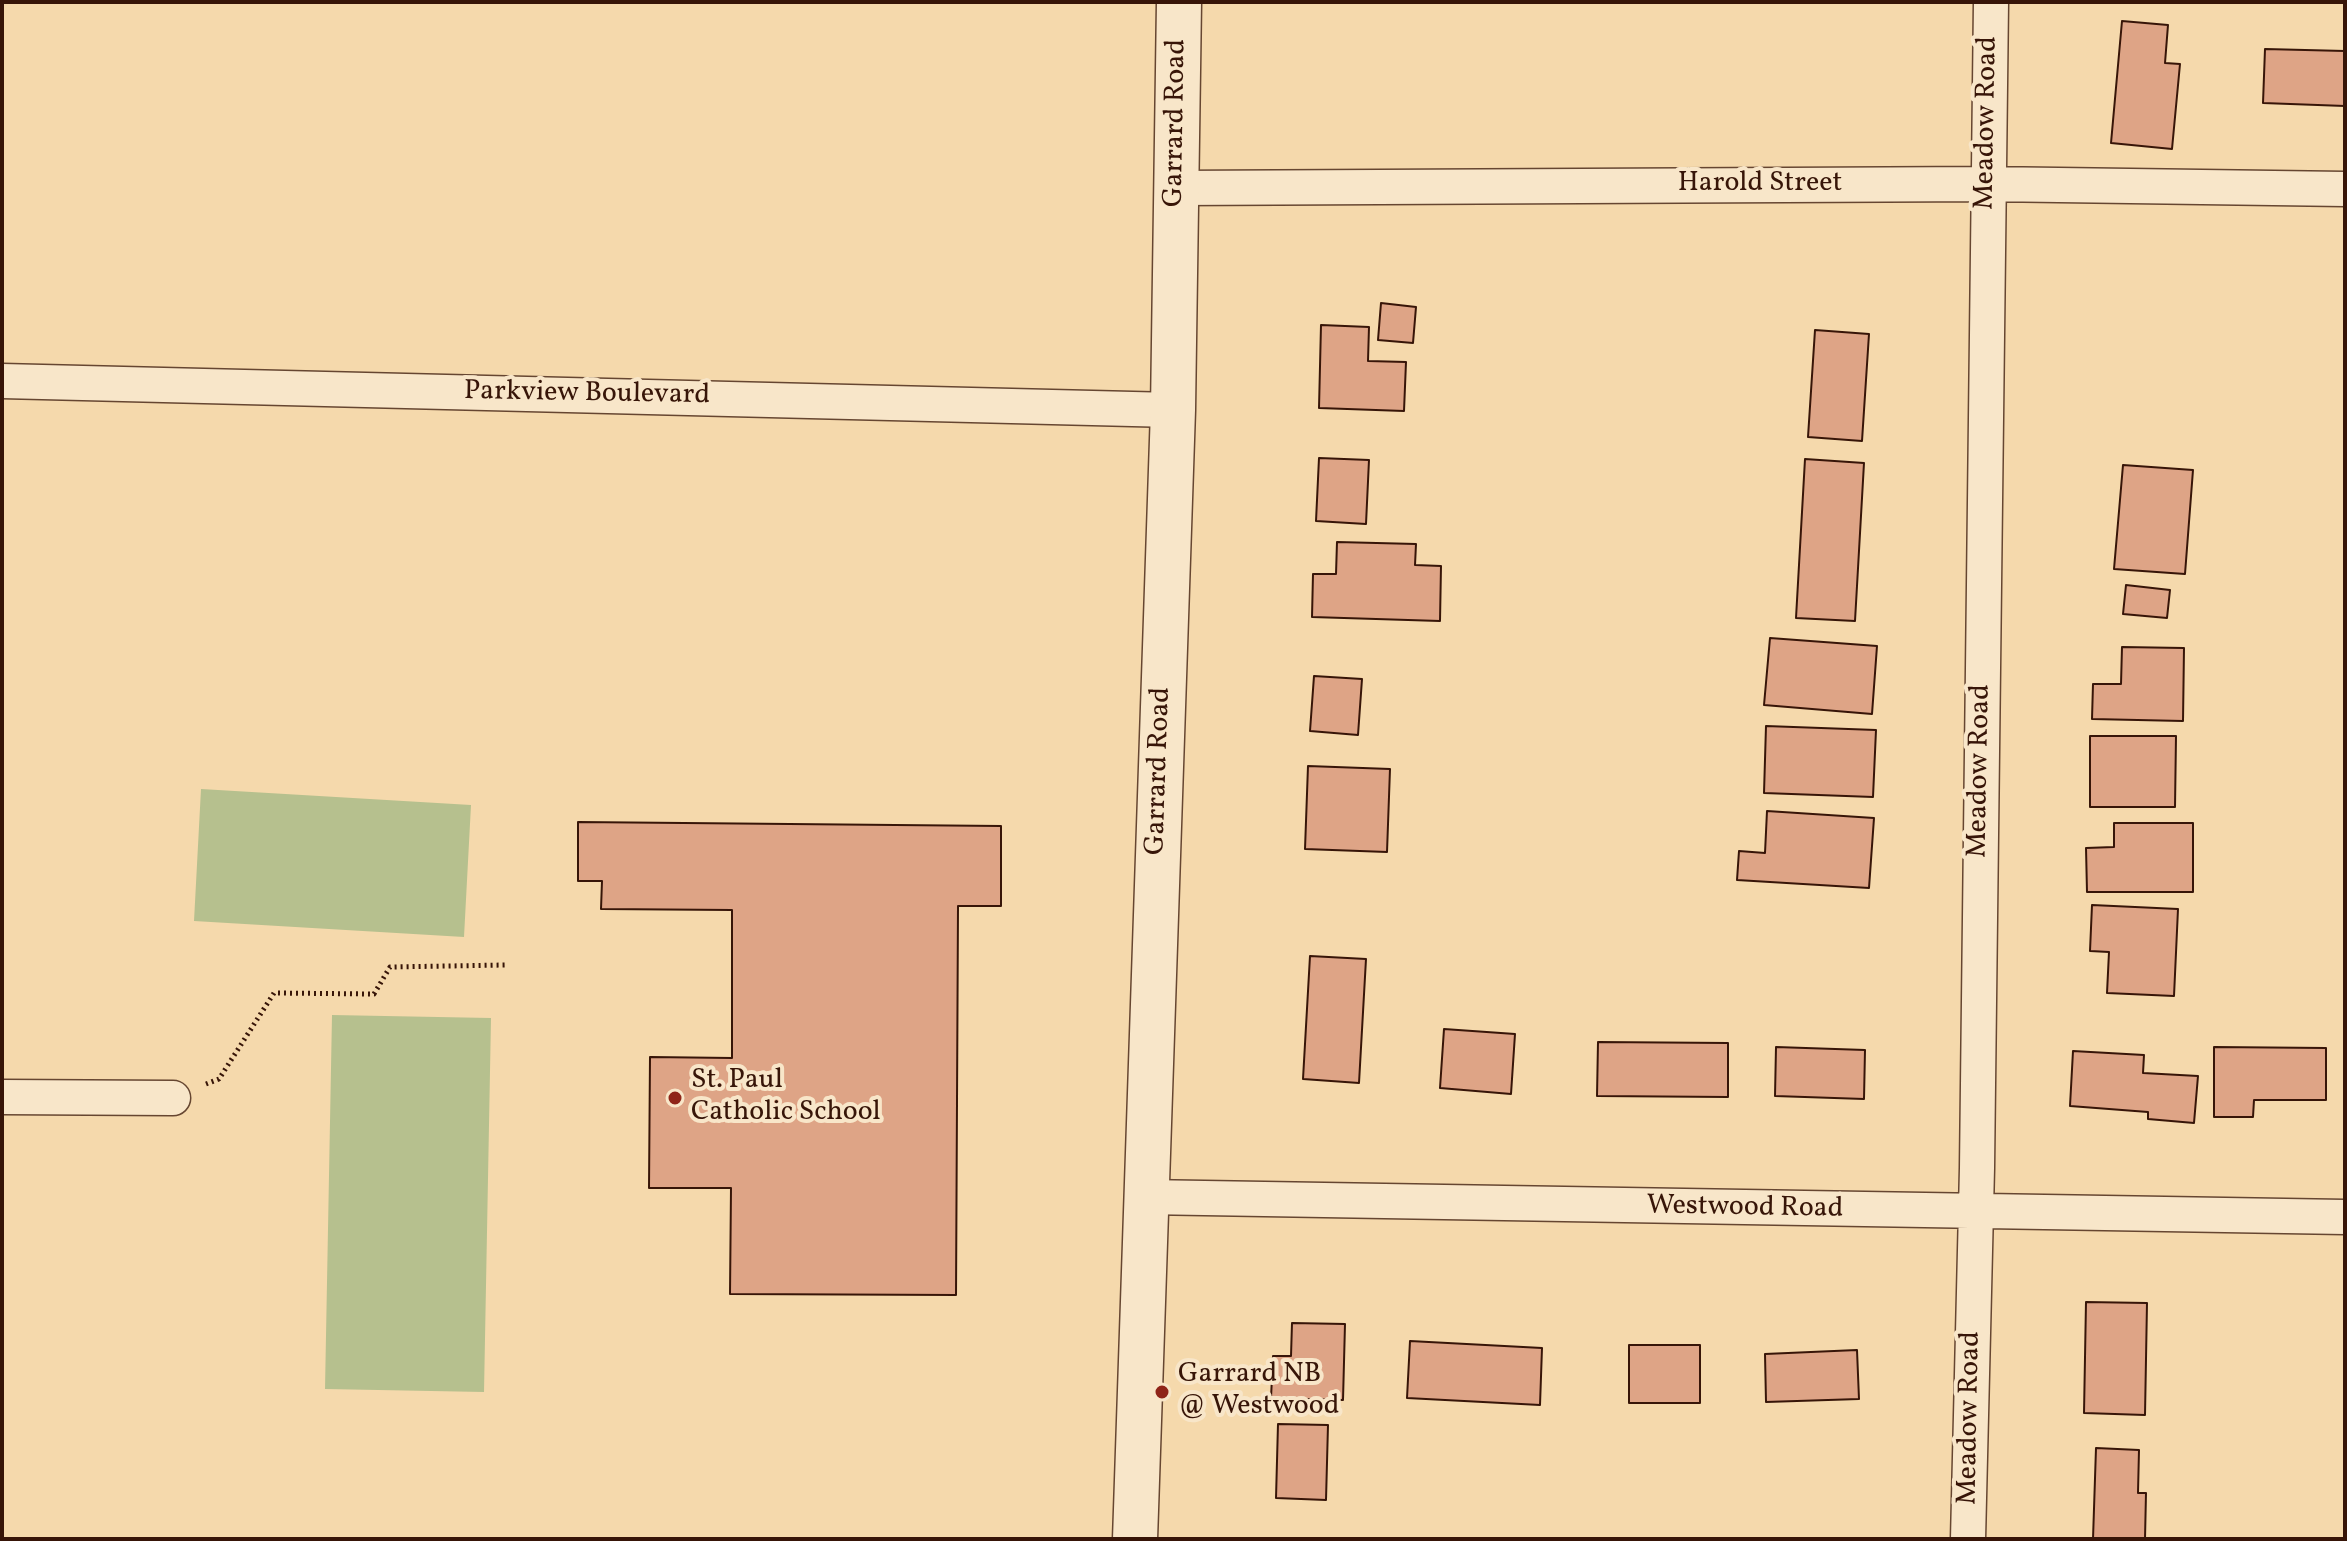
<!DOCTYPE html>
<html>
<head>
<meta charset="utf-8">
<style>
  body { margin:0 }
  #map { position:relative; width:2347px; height:1541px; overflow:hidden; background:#f5d9ac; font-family:Vollkorn,serif }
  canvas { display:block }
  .frame { position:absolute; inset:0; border:4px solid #371508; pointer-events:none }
</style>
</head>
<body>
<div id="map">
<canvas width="2347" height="1541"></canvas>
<div class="frame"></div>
</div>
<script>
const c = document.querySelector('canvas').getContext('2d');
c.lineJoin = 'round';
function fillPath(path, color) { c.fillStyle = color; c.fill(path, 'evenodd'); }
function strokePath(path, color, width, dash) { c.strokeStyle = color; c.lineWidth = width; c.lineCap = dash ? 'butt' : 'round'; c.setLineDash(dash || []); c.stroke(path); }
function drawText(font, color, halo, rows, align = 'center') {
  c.font = font + ' Vollkorn,serif'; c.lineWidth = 8; c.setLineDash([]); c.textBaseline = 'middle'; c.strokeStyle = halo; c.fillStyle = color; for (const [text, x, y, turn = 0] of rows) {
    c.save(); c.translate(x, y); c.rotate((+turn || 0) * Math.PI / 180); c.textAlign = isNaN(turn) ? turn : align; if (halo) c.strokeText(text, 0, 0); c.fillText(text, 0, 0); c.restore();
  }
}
fillPath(new Path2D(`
  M 201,789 L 471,805 L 464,937 L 194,921 Z
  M 332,1015 L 491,1018 L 484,1392 L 325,1389 Z`), '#b6c08e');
const building = new Path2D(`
  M 2122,21 L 2168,25 L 2165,63 L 2180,64 L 2172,149 L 2111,143 Z
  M 2265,49 L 2345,51 L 2345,106 L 2263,103 Z
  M 1381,303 L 1416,307 L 1413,343 L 1378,340 Z
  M 1321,325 L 1369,327 L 1368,361 L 1406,362 L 1404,411 L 1319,408 Z
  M 1815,330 L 1869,334 L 1862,441 L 1808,437 Z
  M 1319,458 L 1369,460 L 1366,524 L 1316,521 Z
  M 1805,459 L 1864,463 L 1855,621 L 1796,618 Z
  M 2123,465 L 2193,470 L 2185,574 L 2114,569 Z
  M 1337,542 L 1416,544 L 1415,565 L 1441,566 L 1440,621 L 1312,617 L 1313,574 L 1336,574 Z
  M 2126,585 L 2170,590 L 2167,618 L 2123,614 Z
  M 1770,638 L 1877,646 L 1872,714 L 1764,705 Z
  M 2122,647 L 2184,648 L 2183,721 L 2092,719 L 2093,684 L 2121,684 Z
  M 1314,676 L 1362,679 L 1358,735 L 1310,731 Z
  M 1766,726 L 1876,730 L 1873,797 L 1764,793 Z
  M 2090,736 L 2176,736 L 2175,807 L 2090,807 Z
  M 1308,766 L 1390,769 L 1387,852 L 1305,849 Z
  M 1767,811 L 1874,818 L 1869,888 L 1737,880 L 1739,851 L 1765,853 Z
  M 578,822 L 1001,826 L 1001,906 L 958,906 L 956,1295 L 730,1294 L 731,1188 L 649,1188 L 650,1057 L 732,1058 L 732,910 L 601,909 L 602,881 L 578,881 Z
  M 2114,823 L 2193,823 L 2193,892 L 2087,892 L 2086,848 L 2114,847 Z
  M 2092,905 L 2178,909 L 2174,996 L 2107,993 L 2109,952 L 2090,951 Z
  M 1310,956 L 1366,959 L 1359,1083 L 1303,1079 Z
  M 1444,1029 L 1515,1034 L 1511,1094 L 1440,1088 Z
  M 1598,1042 L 1728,1043 L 1728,1097 L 1597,1096 Z
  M 1776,1047 L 1865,1050 L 1864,1099 L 1775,1096 Z
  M 2214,1047 L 2326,1048 L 2326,1100 L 2254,1100 L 2253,1117 L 2214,1117 Z
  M 2073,1051 L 2144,1055 L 2143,1073 L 2198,1076 L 2194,1123 L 2148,1119 L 2148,1112 L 2070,1106 Z
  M 2086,1302 L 2147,1303 L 2145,1415 L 2084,1413 Z
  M 1292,1323 L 1345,1324 L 1343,1400 L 1271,1398 L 1273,1356 L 1291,1356 Z
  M 1410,1341 L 1542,1348 L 1540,1405 L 1407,1398 Z
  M 1629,1345 L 1700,1345 L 1700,1403 L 1629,1403 Z
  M 1857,1350 L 1859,1399 L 1766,1402 L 1765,1354 Z
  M 1278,1424 L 1328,1425 L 1326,1500 L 1276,1498 Z
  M 2096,1448 L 2139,1450 L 2138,1493 L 2146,1493 L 2145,1539 L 2093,1539 Z`);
fillPath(building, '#dea486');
strokePath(building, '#371508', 2);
const minor = new Path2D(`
  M 1176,188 L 1987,184 L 2345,189
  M 2,381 L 1173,410
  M 2,1097 L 173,1098
  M 1144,1197 L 2345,1217
  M 1968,1539 L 1977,1168 L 1991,2`);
const tertiary = new Path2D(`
  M 1135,1539 L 1173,410 L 1179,2`);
strokePath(minor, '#664631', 37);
strokePath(tertiary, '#664631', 47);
strokePath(new Path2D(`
  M 206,1084 L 219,1079 L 274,993 L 374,994 L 390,967 L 505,965`), '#371508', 5, [2, 4]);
strokePath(minor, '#f8e6c9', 34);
strokePath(tertiary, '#f8e6c9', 44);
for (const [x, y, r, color] of [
  [675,1098,8,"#8f2418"],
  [1162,1392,8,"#8f2418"]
]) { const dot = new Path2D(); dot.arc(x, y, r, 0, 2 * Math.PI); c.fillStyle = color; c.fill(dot); strokePath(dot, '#f8e6c9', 3); }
drawText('28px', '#371508', '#f8e6c9', [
  ["Garrard Road",1177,123,-89],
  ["Meadow Road",1988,123,-89],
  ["Harold Street",1760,185],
  ["Parkview Boulevard",587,395,1],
  ["Garrard Road",1160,771,-88],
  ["Meadow Road",1981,771,-89],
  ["Westwood Road",1745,1209,1],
  ["Meadow Road",1971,1418,-89]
]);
drawText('28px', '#371508', '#f8e6c9', [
  ["St. Paul",691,1082],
  ["Catholic School",691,1114],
  ["Garrard NB",1178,1376],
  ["@ Westwood",1178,1408]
], 'left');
</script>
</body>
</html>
